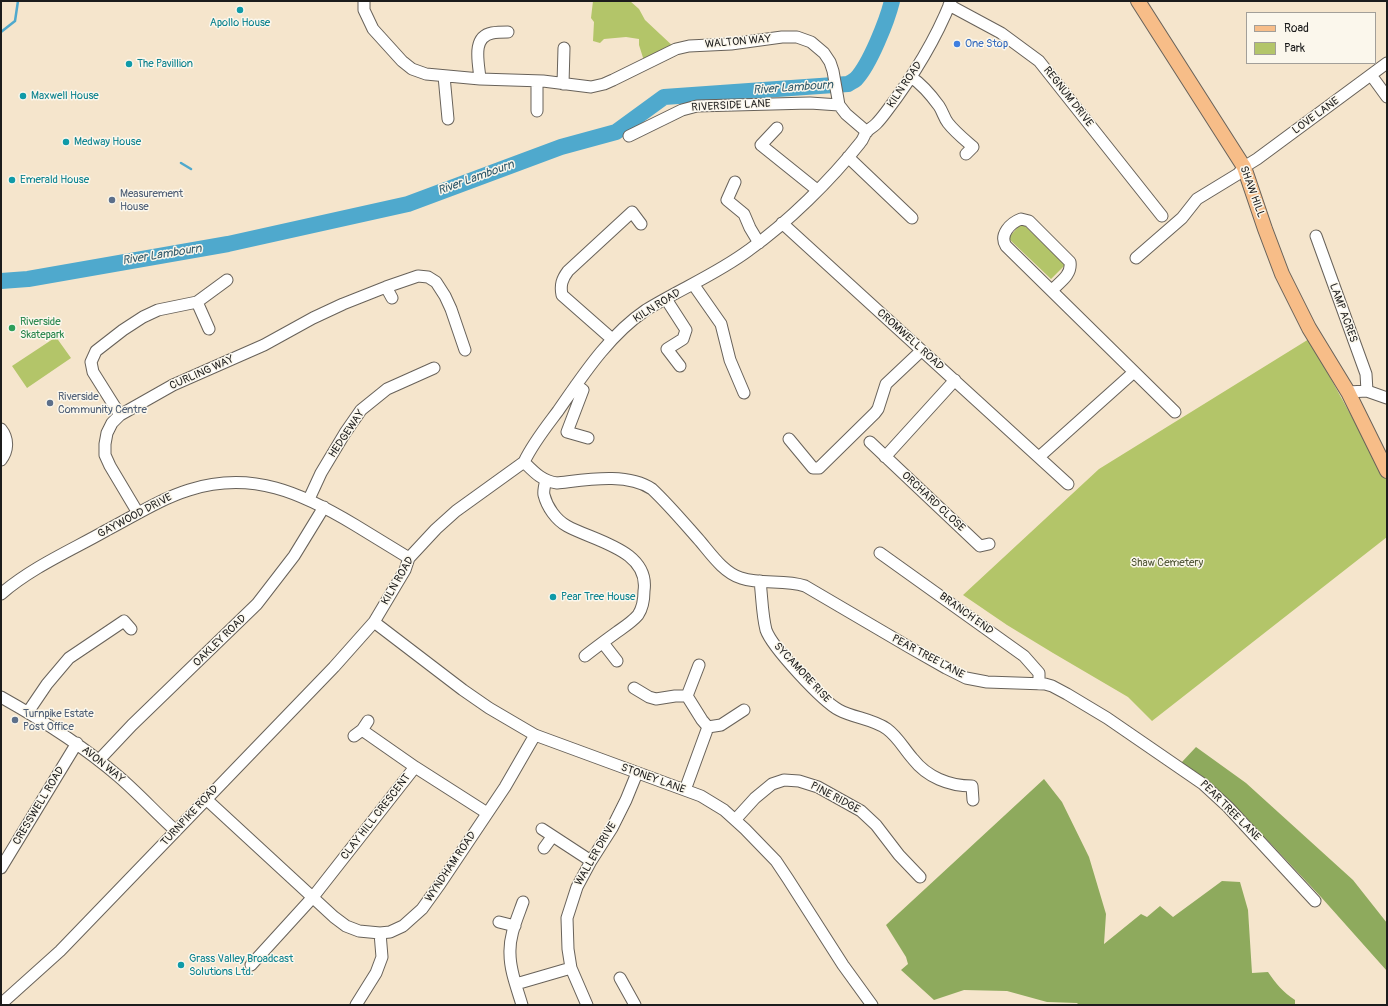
<!DOCTYPE html>
<html>
<head>
<meta charset="utf-8">
<style>
  body { margin:0 }
  #map { position:relative; width:1388px; height:1006px; overflow:hidden; background:#f5e5cc; font-family:Pangolin,sans-serif }
  canvas { display:block }
  .frame { position:absolute; inset:0; border:2px solid #1c1c1c; pointer-events:none }
  .legend { position:absolute; left:1246px; top:12px; width:130px; height:52px; box-sizing:border-box; background:#fbf7ec; border:1px solid #a29f99; margin:0; padding:5px 7px; list-style:none; font-size:12px; color:#1c1c1c }
  .legend li { display:flex; align-items:center; gap:8px; height:20px }
  .legend b { width:20px; border:1px solid #a29f99 }
</style>
</head>
<body>
<div id="map">
<canvas width="1388" height="1006"></canvas>
<div class="frame"></div>
<ul class="legend">
<li><b style="height:5px;background:#f7bd88"></b>Road</li>
<li><b style="height:11px;background:#b3c569"></b>Park</li>
</ul>
</div>
<script>
const c = document.querySelector('canvas').getContext('2d');
c.lineJoin = 'round';
function fillPath(path, color) { c.fillStyle = color; c.fill(path, 'evenodd'); }
function strokePath(path, color, width, dash) { c.strokeStyle = color; c.lineWidth = width; c.lineCap = dash ? 'butt' : 'round'; c.setLineDash(dash || []); c.stroke(path); }
function drawText(font, color, halo, rows, align = 'center') {
  c.font = font + ' Pangolin,sans-serif'; c.lineWidth = 3; c.setLineDash([]); c.textBaseline = 'middle'; c.strokeStyle = halo; c.fillStyle = color; for (const [text, x, y, turn = 0] of rows) {
    c.save(); c.translate(x, y); c.rotate((+turn || 0) * Math.PI / 180); c.textAlign = isNaN(turn) ? turn : align; if (halo) c.strokeText(text, 0, 0); c.fillText(text, 0, 0); c.restore();
  }
}
fillPath(new Path2D(`
  M 593,1 L 630,1 L 639,9 L 645,20 L 676,49 L 645,64 L 639,45 L 639,39 L 626,37 L 604,39 L 600,43 L 593,41 L 594,22 L 591,18 Z
  M 1022,223 L 1065,265 L 1051,279 L 1008,238 Z
  M 56,337 L 71,358 L 27,388 L 12,366 Z
  M 1309,339 L 1387,481 L 1387,537 L 1152,721 L 1128,697 L 1053,653 L 1007,625 L 963,595 L 1099,469 Z`), '#b3c569');
fillPath(new Path2D(`
  M 1196,747 L 1246,783 L 1353,880 L 1387,923 L 1387,971 L 1321,897 L 1240,811 L 1181,763 Z
  M 1044,779 L 1062,802 L 1089,857 L 1106,914 L 1104,944 L 1141,914 L 1147,917 L 1160,906 L 1173,917 L 1222,881 L 1240,882 L 1248,910 L 1252,973 L 1268,972 C 1276,984 1283,992 1295,1000 L 1295,1005 L 1079,1005 L 1077,1003 L 1047,1002 L 1007,991 L 964,990 L 934,1000 L 901,970 L 908,964 L 906,957 L 886,925 Z`), '#8eaa5d');
strokePath(new Path2D(`
  M 1,32 L 15,21 L 18,1
  M 181,163 L 191,169`), '#4fa9cd', 2.5);
strokePath(new Path2D(`
  M 1,281 L 28,279 L 228,244 L 408,204 L 561,147 L 616,132 L 664,97 L 848,84 C 851,82 854,81 856,79 C 870,64 887,21 892,1`), '#4fa9cd', 16);
const minor = new Path2D(`
  M 364,1 L 364,10 L 373,29 L 402,61 L 412,69 L 426,74 L 480,79 L 543,81 L 591,87 L 604,84 L 613,80 L 676,49 L 689,46 L 731,44 L 782,37 L 797,37 L 811,42 L 824,53 L 830,62 L 833,71 L 839,105 L 846,114 L 867,132
  M 949,5 L 1001,33 L 1039,61 L 1162,216
  M 1371,75 L 1387,97
  M 444,76 L 448,119
  M 911,77 C 923,85 931,95 939,106 C 943,112 944,118 948,123 C 955,132 965,140 973,147 L 966,154
  M 480,79 C 479,64 471,37 492,33 C 497,32 503,32 508,32
  M 537,81 L 537,111
  M 563,84 L 564,48
  M 777,128 L 761,145 L 817,190
  M 629,136 L 682,110 L 697,106 L 810,103 L 839,105
  M 848,157 L 912,218
  M 735,182 L 727,200 L 744,214 L 750,228 L 759,243
  M 782,223 L 1068,484
  M 1316,236 L 1366,374 L 1367,391
  M 1136,258 L 1182,218 L 1197,199 L 1238,174 L 1244,167 L 1257,159 L 1387,63
  M 693,284 L 721,324 L 730,360 L 744,393
  M 386,287 L 392,298
  M 1052,290 C 1060,282 1072,275 1070,262 L 1029,221 L 1021,219 C 1010,223 999,235 1006,246 L 1175,412
  M 666,299 L 686,330 L 683,339 L 667,349 L 680,366
  M 197,302 L 209,329
  M 612,339 L 562,295 C 560,285 562,279 568,271 L 632,212 L 641,224
  M 576,385 L 583,390 L 567,432 L 588,438
  M 1348,392 L 1367,391 L 1387,398
  M 120,415 L 93,372 L 91,362 L 96,351 L 123,330 L 143,317 L 158,310 L 197,302 L 227,280
  M 1,429 C 9,439 8,451 1,460
  M 789,439 L 813,468 L 819,468 L 875,413 L 878,409 L 886,384 L 921,351
  M 870,442 L 980,546 L 989,544
  M 885,457 L 955,380
  M 1039,457 L 1134,372
  M 524,462 C 534,472 542,481 557,483 C 585,480 627,472 652,489 C 669,505 684,523 700,541 C 711,554 724,573 741,578 C 762,585 784,579 805,586 L 909,647 L 946,668 L 966,678 L 987,682 L 1045,684 L 1052,686 L 1067,694 L 1107,718 L 1203,784 L 1228,807 L 1315,901
  M 546,480 C 545,484 543,491 544,495 C 547,507 556,520 567,526 C 594,541 650,550 644,591 C 644,599 642,609 638,615 C 632,622 624,627 617,632 C 606,640 595,648 585,656
  M 309,499 L 321,473 L 345,433 L 361,410 L 387,389 L 434,368
  M 138,513 L 110,466 L 105,455 L 105,444 L 107,433 L 112,423 L 120,415 L 173,385 L 264,345 L 313,318 L 343,304 L 386,287 L 418,276 L 428,277 L 436,282 L 445,296 L 451,309 L 465,350
  M 880,553 L 1024,656 L 1039,673 L 1039,684
  M 760,581 C 762,597 762,614 766,630 C 772,647 822,701 839,710 C 854,718 873,719 887,729 C 898,737 904,749 913,759 C 927,777 949,786 972,786 L 973,800
  M 1,594 C 32,567 72,550 107,530 C 134,516 160,499 189,490 C 252,470 302,493 355,525 C 373,536 391,547 409,558
  M 374,622 L 463,690 L 489,708 L 535,735 L 701,796 L 724,810 L 745,829 L 776,861 L 788,879 L 843,965 L 872,1005
  M 603,643 L 617,661
  M 699,665 L 687,696 L 702,720 L 708,727
  M 634,688 L 649,697 L 656,699 L 675,696 L 687,696
  M 1,697 C 42,720 82,745 118,776 C 138,793 156,813 176,831
  M 28,712 L 47,684 L 69,658 L 124,621 L 131,629
  M 362,730 L 415,767
  M 354,736 L 362,730 L 368,721
  M 99,760 L 132,725 L 257,604 L 294,556 L 324,507
  M 685,790 L 708,727 L 721,725 L 744,710
  M 206,799 L 334,917 L 346,926 L 359,931 L 380,933 L 390,932 L 403,926 L 422,909 L 440,884 L 505,787 L 535,735
  M 735,820 L 755,798 L 772,784 L 784,780 L 799,781 L 818,787 L 861,811 L 876,825 L 899,855 L 920,877
  M 542,829 L 591,861
  M 544,848 L 552,837
  M 1,868 L 77,743
  M 499,922 L 515,926
  M 251,965 L 313,897 L 415,767 L 487,813
  M 620,978 L 635,1005
  M 516,984 L 571,968
  M 1,1004 L 60,951 L 334,667 L 374,622 L 405,570 L 409,558 L 436,529 L 456,511 L 524,462 C 533,443 546,427 558,411 C 583,375 609,335 646,310 C 680,289 717,274 749,250 C 787,223 831,180 860,143 C 863,140 864,136 866,132 C 869,129 873,127 876,124 C 880,120 883,116 886,112 C 912,78 935,41 951,1
  M 356,1005 L 376,973 L 382,957 L 380,933
  M 522,1005 C 517,988 510,971 510,954 C 509,936 517,919 523,902
  M 587,1005 L 571,968 L 568,949 L 567,918 L 577,887 L 591,861 L 612,828 L 626,800 L 637,773`);
const major = new Path2D(`
  M 1138,1 L 1244,167 L 1265,229 L 1282,274 L 1309,328 L 1348,392 L 1387,471`);
strokePath(minor, '#68625a', 13);
strokePath(major, '#68625a', 16);
strokePath(minor, '#fff', 11);
strokePath(major, '#f7bd88', 14);
for (const [x, y, r, color] of [
  [240,10,4,"#0f9aa8"],
  [957,44,4,"#3f7fe0"],
  [129,64,4,"#0f9aa8"],
  [23,96,4,"#0f9aa8"],
  [66,142,4,"#0f9aa8"],
  [12,180,4,"#0f9aa8"],
  [112,200,4,"#5c6f8a"],
  [12,328,4,"#2e9e5b"],
  [50,403,4,"#5c6f8a"],
  [553,597,4,"#0f9aa8"],
  [15,720,4,"#5c6f8a"],
  [181,965,4,"#0f9aa8"]
]) { const dot = new Path2D(); dot.arc(x, y, r, 0, 2 * Math.PI); c.fillStyle = color; c.fill(dot); strokePath(dot, '#fbf7ec', 1.5); }
drawText('11px', '#0d838f', '#fbf7ec', [
  ["Apollo House",240,23,"center"],
  ["The Pavillion",137,64],
  ["Maxwell House",31,96],
  ["Medway House",74,142],
  ["Emerald House",20,180],
  ["Pear Tree House",561,597],
  ["Grass Valley Broadcast",189,959],
  ["Solutions Ltd.",189,972]
], 'left');
drawText('11px', '#1c1c1c', '#fbf7ec', [
  ["WALTON WAY",738,42,-5],
  ["KILN ROAD",905,85,-56],
  ["REGNUM DRIVE",1068,97,52],
  ["RIVERSIDE LANE",731,106,-3],
  ["LOVE LANE",1316,116,-36],
  ["SHAW HILL",1252,192,70],
  ["KILN ROAD",657,306,-32],
  ["LAMP ACRES",1343,313,70],
  ["CROMWELL ROAD",910,340,42],
  ["CURLING WAY",202,373,-24],
  ["HEDGEWAY",347,434,-56],
  ["ORCHARD CLOSE",933,502,43],
  ["GAYWOOD DRIVE",135,516,-28],
  ["KILN ROAD",398,581,-60],
  ["BRANCH END",966,614,36],
  ["OAKLEY ROAD",220,641,-44],
  ["PEAR TREE LANE",928,657,28],
  ["SYCAMORE RISE",802,673,47],
  ["AVON WAY",103,765,39],
  ["STONEY LANE",653,779,20],
  ["PINE RIDGE",835,798,28],
  ["CRESSWELL ROAD",39,806,-59],
  ["PEAR TREE LANE",1230,811,45],
  ["TURNPIKE ROAD",190,816,-47],
  ["CLAY HILL CRESCENT",376,817,-52],
  ["WALLER DRIVE",596,854,-60],
  ["WYNDHAM ROAD",451,867,-56]
]);
drawText('11px', '#366cbe', '#fbf7ec', [
  ["One Stop",965,44]
], 'left');
drawText('11px', '#4e5e75', '#fbf7ec', [
  ["Measurement",120,194],
  ["House",120,207],
  ["Riverside",58,397],
  ["Community Centre",58,410],
  ["Turnpike Estate",23,714],
  ["Post Office",23,727]
], 'left');
drawText('11px', '#27864d', '#fbf7ec', [
  ["Riverside",20,322],
  ["Skatepark",20,335]
], 'left');
drawText('11px', '#515737', '#fbf7ec', [
  ["Shaw Cemetery",1167,563]
]);
drawText('italic 12px', '#335b6c', '#fbf7ec', [
  ["River Lambourn",793,88,-4],
  ["River Lambourn",476,178,-20],
  ["River Lambourn",162,255,-9]
]);
</script>
</body>
</html>
